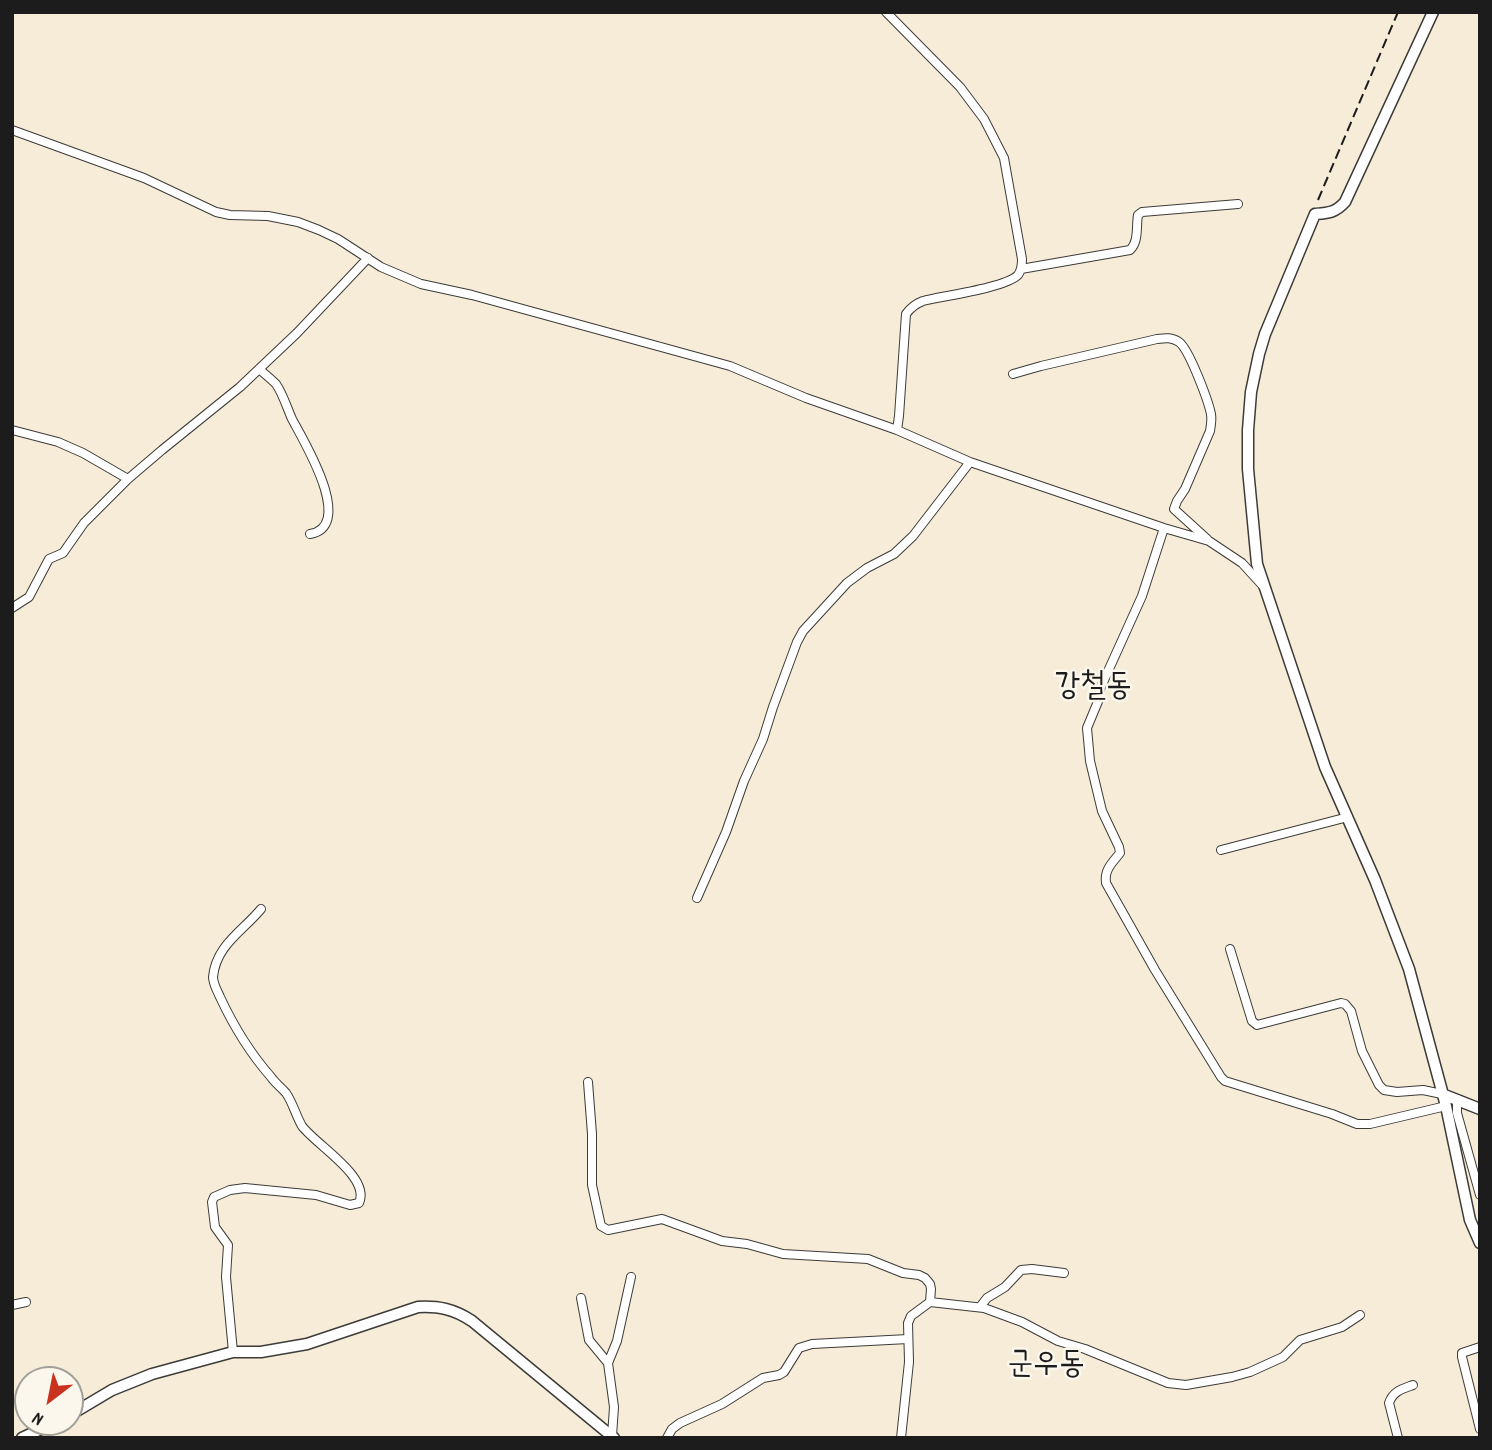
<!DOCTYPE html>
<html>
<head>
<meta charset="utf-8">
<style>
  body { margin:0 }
  #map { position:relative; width:1492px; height:1450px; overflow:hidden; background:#f6ecd8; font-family:Dekko,sans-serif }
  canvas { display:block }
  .frame { position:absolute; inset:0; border:14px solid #1c1c1c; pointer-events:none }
  .north { position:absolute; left:14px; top:1366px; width:70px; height:70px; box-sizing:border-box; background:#fbf7ec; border:2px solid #a29f99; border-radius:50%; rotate:212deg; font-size:19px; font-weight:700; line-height:28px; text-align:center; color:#1c1c1c }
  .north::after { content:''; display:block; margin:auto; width:24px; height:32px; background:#c8321e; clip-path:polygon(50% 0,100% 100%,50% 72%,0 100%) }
</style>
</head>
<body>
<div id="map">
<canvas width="1492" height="1450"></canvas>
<div class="frame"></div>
<div class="north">N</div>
</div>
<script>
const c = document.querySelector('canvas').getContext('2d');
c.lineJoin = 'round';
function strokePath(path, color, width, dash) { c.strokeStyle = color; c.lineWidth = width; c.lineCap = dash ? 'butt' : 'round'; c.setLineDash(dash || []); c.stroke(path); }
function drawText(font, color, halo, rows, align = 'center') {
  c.font = font + ' Dekko,"Poor Story",sans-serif'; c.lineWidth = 5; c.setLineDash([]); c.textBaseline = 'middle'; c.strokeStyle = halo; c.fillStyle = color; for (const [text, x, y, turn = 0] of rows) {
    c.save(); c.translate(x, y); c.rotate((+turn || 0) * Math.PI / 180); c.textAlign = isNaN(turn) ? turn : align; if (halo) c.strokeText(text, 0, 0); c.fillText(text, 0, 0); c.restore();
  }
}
const minor = new Path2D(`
  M 886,12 L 960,87 L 984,119 L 1004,158 L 1022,259 C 1022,265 1021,271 1018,275 C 1005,288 942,296 923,301 C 915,304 911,307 906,314 L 899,416 L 897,430
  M 12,130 L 144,178 L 216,212 L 230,215 L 268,216 L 298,222 L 319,230 L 338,239 L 381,267 L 421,284 L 472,295 L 730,366 L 806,398 L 897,430 L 970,462 L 1164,528 L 1209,541 L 1242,563 L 1263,586
  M 1021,269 L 1130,250 C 1139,242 1136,226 1138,215 L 1142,212 L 1238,204
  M 259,369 C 265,374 271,379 276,384 C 283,394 287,408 292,419 C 303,440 356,526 310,534
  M 1013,374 L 1041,366 L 1157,339 C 1165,338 1172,337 1179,342 C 1189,349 1208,400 1211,414 C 1212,420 1211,425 1210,431 L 1185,489 L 1177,501 L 1174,509 L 1207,539
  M 12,430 L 58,442 L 83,453 L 128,479
  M 1164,528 L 1142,596 L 1100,689 L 1099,699 L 1087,728 L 1090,761 L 1102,811 L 1119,847 L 1120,853 C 1112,863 1104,870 1106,883 L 1155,970 L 1221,1077 L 1225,1081 L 1332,1114 L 1357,1124 L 1370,1124 L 1446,1106
  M 12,608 L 29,597 L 49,559 L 63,553 L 84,523 L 128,479 L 162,450 L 240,387 L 297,333 L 368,258
  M 1221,850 L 1348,817
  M 697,898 L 726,832 L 744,781 L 763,739 L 773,707 L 797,642 L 803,631 L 847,583 L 867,568 L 894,554 L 913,536 L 970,462
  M 1230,949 L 1252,1021 L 1257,1025 L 1341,1003 L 1345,1004 L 1351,1011 L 1362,1051 L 1379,1085 L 1384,1090 L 1397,1092 L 1423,1090 L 1442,1094
  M 588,1082 L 592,1134 L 592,1185 L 601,1226 L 608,1230 L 662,1219 L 722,1241 L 747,1244 L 783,1254 L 868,1259 L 903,1273 L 919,1275 L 925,1278 L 930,1284 L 931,1289 L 930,1302 L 911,1316 L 908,1323 L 909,1362 L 901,1438
  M 1457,1099 L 1457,1113 L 1480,1195
  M 581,1298 L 589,1340 L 608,1363
  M 930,1302 L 984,1308 L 1022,1322 L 1058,1341 L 1085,1349 L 1168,1383 L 1186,1385 L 1232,1377 L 1250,1372 L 1283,1357 L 1300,1340 L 1342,1327 L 1360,1315
  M 12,1305 L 26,1302
  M 980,1307 L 987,1298 L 1005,1287 L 1021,1270 L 1032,1269 L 1064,1273
  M 1480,1347 L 1462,1353 L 1462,1357 L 1480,1429
  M 233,1352 L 226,1277 L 228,1245 L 215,1227 L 212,1202 L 214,1197 L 230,1190 L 245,1188 L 316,1195 L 350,1205 L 359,1203 C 371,1177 316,1145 302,1126 C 296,1116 293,1103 286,1093 C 281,1087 275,1083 271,1077 C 250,1053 233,1025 220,997 C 217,990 213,984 213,977 C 216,945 243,931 261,909
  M 612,1436 L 614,1407 L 608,1363 L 617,1341 L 631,1277
  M 667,1438 L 672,1429 L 680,1423 L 722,1404 L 763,1378 L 779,1375 L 784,1372 L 799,1348 L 812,1344 L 908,1339
  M 1398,1438 L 1389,1403 C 1393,1391 1402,1389 1413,1385`);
const tertiary = new Path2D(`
  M 1433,12 L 1345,202 C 1335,213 1328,213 1315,214 L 1265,334 L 1259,354 L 1251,392 L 1248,430 L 1248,469 L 1257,564 L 1325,767 L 1375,880 L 1409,969 L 1446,1106 L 1470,1220 L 1480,1243
  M 1442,1094 L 1480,1109
  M 70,1415 L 112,1390 L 152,1374 L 233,1352 L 261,1352 L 307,1344 L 418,1307 C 439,1306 454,1309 472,1321 L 614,1438
  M 22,1438 L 56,1422`);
strokePath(minor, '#3d3b38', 10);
strokePath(tertiary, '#3d3b38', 13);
strokePath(minor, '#fff', 8);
strokePath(tertiary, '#fff', 10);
strokePath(new Path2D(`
  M 1318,200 L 1398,12`), '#1c1c1c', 2, [10, 5]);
drawText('32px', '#1c1c1c', '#fbf7ec', [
  ["강철동",1093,690],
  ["군우동",1046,1368]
]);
</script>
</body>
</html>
